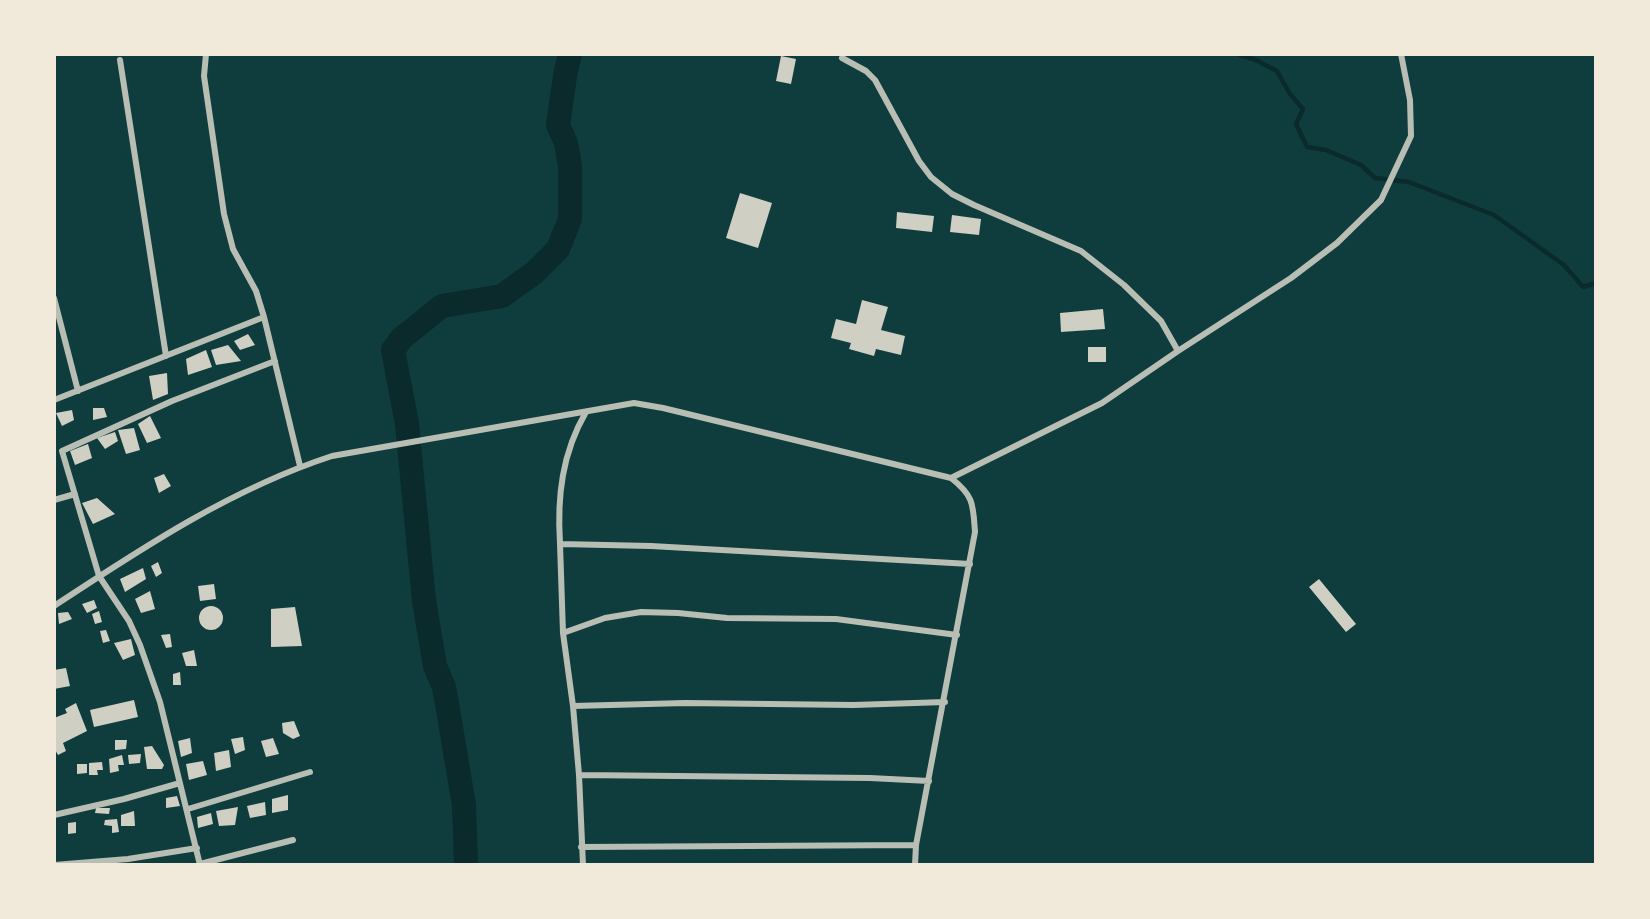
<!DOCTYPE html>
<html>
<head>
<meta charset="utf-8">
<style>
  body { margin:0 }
  #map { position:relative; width:1650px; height:919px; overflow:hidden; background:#0f3d3e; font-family:"Nunito Sans",sans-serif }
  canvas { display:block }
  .frame { position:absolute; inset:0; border:56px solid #f1e9da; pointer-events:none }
</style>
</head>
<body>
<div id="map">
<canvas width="1650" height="919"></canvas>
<div class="frame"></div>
</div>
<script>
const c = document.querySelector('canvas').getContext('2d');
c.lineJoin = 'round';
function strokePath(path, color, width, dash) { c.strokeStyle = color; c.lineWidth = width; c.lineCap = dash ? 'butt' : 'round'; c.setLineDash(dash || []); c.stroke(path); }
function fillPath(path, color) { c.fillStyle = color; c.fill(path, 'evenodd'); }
strokePath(new Path2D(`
  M 1237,54 L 1256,60 L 1277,71 L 1290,94 L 1303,109 L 1296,124 L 1307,147 L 1326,150 L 1361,165 L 1375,178 L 1409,182 L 1494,215 L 1564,265 L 1583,287 L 1596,283`), '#0a2a2b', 4.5);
strokePath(new Path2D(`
  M 466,865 L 464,805 L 448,710 L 444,687 L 435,666 L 424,601 L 407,424 L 393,350 L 402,338 L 442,306 L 502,296 L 534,273 L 558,249 L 570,219 L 570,166 L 566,143 L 558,125 L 565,76 L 570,54`), '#0a2a2b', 24);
fillPath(new Path2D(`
  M 781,56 L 796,59 L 791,84 L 776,81 Z
  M 740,193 L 772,203 L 758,248 L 726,238 Z
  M 897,212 L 934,216 L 932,232 L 896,228 Z
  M 952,215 L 981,219 L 979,235 L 950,232 Z
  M 862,300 L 888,307 L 881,330 L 905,336 L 901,355 L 876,349 L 874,356 L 849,349 L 851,343 L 831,338 L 836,319 L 856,324 Z
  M 1103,309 L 1105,329 L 1061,332 L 1060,313 Z
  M 248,334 L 255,345 L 240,350 L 234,341 Z
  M 228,345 L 241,361 L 216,365 L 211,350 Z
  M 1088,347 L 1106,347 L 1106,362 L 1088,362 Z
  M 206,350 L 212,367 L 188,375 L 186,359 Z
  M 167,373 L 168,394 L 153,400 L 149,376 Z
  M 93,408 L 104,408 L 107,417 L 93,420 Z
  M 72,410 L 74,420 L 62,426 L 56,413 Z
  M 150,416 L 161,438 L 147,443 L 138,424 Z
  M 134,428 L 140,450 L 126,454 L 118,430 Z
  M 115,432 L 118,441 L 105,449 L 97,438 Z
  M 88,444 L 92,458 L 75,465 L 70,451 Z
  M 164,474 L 171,486 L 159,493 L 154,478 Z
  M 97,498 L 115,514 L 93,524 L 82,503 Z
  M 158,562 L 162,573 L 156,577 L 151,566 Z
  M 143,568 L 146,579 L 125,592 L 120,579 Z
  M 1319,579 L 1356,624 L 1346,632 L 1309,587 Z
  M 214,584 L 216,599 L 200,601 L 198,586 Z
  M 150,591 L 155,609 L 141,613 L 135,599 Z
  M 94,600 L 97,608 L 87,613 L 82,604 Z
  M199 618a12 12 0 1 1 24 0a12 12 0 1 1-24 0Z
  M 295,607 L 302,646 L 271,647 L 271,609 Z
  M 99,611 L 102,622 L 95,624 L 92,614 Z
  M 68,612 L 72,619 L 59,624 L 58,613 Z
  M 106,630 L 110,641 L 103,643 L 100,631 Z
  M 170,634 L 172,647 L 166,648 L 161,635 Z
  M 131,639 L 135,655 L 123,660 L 114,643 Z
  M 194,650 L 197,666 L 186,666 L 182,653 Z
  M 66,668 L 70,686 L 54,689 L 54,670 Z
  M 180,672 L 181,685 L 173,685 L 173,674 Z
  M 134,700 L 138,717 L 94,727 L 90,710 Z
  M 76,703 L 87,731 L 63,743 L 66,751 L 58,755 L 54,748 L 54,718 L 67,713 L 65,709 Z
  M 294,721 L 300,736 L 293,739 L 283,733 L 282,723 Z
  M 243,737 L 245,750 L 235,754 L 231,739 Z
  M 190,738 L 192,753 L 181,757 L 178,741 Z
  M 273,738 L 279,754 L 266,757 L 261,741 Z
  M 115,740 L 127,740 L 126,749 L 115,750 Z
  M 152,746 L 164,765 L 162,769 L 147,769 L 144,747 Z
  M 229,750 L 231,767 L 216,771 L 214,753 Z
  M 141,754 L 140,763 L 129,764 L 128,755 Z
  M 122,755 L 124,765 L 118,765 L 119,771 L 110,773 L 109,759 Z
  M 203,761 L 207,775 L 189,780 L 186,764 Z
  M 102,762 L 103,770 L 97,770 L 98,775 L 89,775 L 89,763 Z
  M 77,764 L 87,764 L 87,773 L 77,774 Z
  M 288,795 L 288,810 L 272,813 L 272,799 Z
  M 177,796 L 180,806 L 166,808 L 166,798 Z
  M 265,802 L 266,815 L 250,818 L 247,806 Z
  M 238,807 L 235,825 L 219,826 L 216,811 Z
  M 96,808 L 110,808 L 109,814 L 95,813 Z
  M 134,811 L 135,826 L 121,826 L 121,815 Z
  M 211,813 L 213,824 L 198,828 L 197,817 Z
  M 117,819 L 119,832 L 112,833 L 112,826 L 104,825 L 105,820 Z
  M 76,822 L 76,833 L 68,834 L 68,823 Z`), '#cfcfc3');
strokePath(new Path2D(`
  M 206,54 L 204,76 L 224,214 L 233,249 L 256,291 L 264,317 L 300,466
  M 842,58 L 866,71 L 875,80 L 919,161 L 931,177 L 952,194 L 974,205 L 1081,251 L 1124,285 L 1161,321 L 1178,351
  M 120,60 L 166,356
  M 54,298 L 78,391
  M 54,400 L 264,317
  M 951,478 L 1102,403 L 1178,351 L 1291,278 L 1337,243 L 1381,200 L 1411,136 L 1410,100 L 1401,54
  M 54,500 L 75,494
  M 560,544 C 557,497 562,453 586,412
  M 54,606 C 142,548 231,489 332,456 L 634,403 L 663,408 L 951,478 C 974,496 973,504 975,532 L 916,845 L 915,865
  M 563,633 L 605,618 L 641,612 L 678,613 L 727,618 L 836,619 L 957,635
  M 573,706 L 563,633 L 560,544 L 651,546 L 970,564
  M 579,775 L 870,778 L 929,781
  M 188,809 L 310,772
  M 54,815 L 124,799 L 180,783
  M 581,847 L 916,845
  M 200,864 L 293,840
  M 54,865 L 128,859 L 197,848
  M 200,865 L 160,702 L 140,645 L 129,621 L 99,576 L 62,451 L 172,401 L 275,361
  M 583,865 L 579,775 L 573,706 L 685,703 L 854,705 L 945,702`), '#b8beb3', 6);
</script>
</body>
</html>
